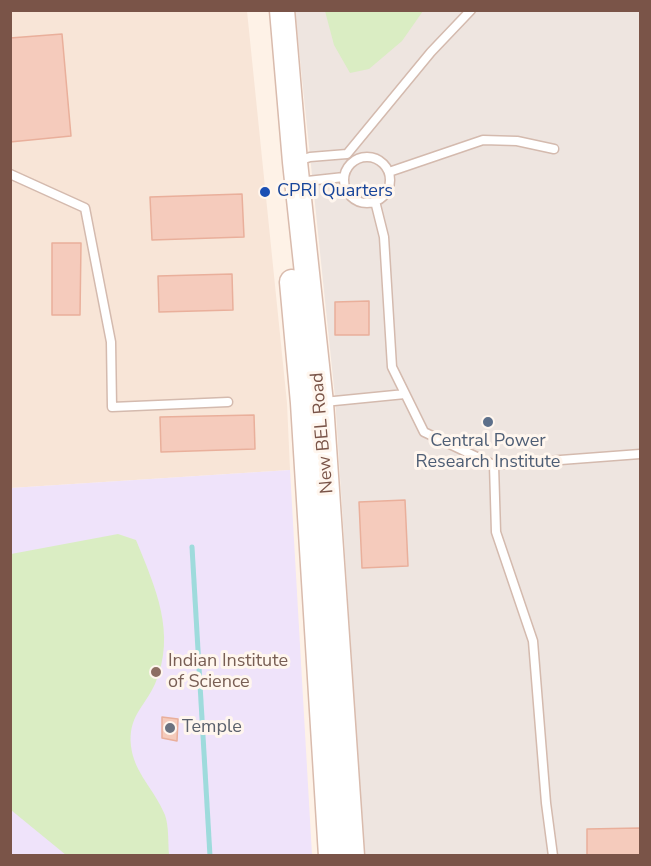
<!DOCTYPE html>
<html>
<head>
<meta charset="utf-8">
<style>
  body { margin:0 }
  #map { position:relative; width:651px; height:866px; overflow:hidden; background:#fef2e7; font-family:"Nunito Sans",sans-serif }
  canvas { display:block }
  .frame { position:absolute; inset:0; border:12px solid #7a5448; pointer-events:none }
</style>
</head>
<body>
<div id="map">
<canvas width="651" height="866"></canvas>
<div class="frame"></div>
</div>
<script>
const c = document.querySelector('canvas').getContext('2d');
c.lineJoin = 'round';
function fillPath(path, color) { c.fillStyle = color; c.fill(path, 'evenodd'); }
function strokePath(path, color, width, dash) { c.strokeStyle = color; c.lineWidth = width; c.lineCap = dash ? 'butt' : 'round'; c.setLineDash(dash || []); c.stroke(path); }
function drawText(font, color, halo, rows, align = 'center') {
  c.font = font + ' "Nunito Sans",sans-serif'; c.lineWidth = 6; c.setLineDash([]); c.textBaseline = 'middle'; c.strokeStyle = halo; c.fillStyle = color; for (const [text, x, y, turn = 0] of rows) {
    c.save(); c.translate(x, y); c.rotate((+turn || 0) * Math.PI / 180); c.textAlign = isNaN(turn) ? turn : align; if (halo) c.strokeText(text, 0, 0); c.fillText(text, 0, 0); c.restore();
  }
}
fillPath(new Path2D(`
  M 11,11 L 247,11 L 287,403 L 290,470 L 11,488 Z`), '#f8e5d7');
fillPath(new Path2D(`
  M 295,11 L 640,11 L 640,855 L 364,855 L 335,397 Z`), '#eee5e0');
fillPath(new Path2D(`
  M 290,470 L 312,855 L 11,856 L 11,488 Z`), '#efe3fa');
fillPath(new Path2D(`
  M 325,11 L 325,10 L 423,11 L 402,41 L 369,69 L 350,73 L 334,45 Z
  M 118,534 L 136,540 C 155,587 177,633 155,684 C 144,708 128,716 131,746 C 134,773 155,790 165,815 C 169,826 168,843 169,855 L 66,855 L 11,810 L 11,554 Z`), '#daedc3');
strokePath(new Path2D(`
  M 192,547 L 210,856`), '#9edbdc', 5);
const building = new Path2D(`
  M 62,34 L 71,136 L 10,142 L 10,38 Z
  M 242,194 L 244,237 L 152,240 L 150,197 Z
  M 52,243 L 81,243 L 80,315 L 52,315 Z
  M 232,274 L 233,310 L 159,312 L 158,276 Z
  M 369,301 L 369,335 L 335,335 L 335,302 Z
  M 254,415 L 255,449 L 161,452 L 160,417 Z
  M 405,500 L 408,566 L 362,568 L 359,502 Z
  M 162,717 L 178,719 L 177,741 L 162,738 Z
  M 640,828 L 640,855 L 587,855 L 587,829 Z`);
fillPath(building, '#f5cbbc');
strokePath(building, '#e9af9b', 1.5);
const service = new Path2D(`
  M344 180a23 23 0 1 1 46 0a23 23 0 1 1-46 0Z
  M 298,161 L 310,157 L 347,154 L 431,52 L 471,10
  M 389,172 L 483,140 L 517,141 L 554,149
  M 10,174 L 85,208 L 111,342 L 112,407 L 228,402
  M 298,182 L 344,177
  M 375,201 L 384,237 L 392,367 L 424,432 L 494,465 L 640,454
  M 324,402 L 405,394
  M 494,465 L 496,532 L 533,641 L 546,803 L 553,856`);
const secondary = new Path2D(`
  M 282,10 L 295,162 L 321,403 L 352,856
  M 292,282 L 303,403 L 331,856`);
strokePath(service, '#d4baae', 11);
strokePath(secondary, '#d9bbad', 27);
strokePath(service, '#fff', 8);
strokePath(secondary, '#fff', 24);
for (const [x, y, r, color] of [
  [265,192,6,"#1a4fb4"],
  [488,422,6,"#5c6f8a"],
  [156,672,6,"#8d6e63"],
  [170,728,6,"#6b7280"]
]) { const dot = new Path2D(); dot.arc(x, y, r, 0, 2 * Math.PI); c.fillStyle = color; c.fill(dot); strokePath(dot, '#fff6ee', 2); }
drawText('18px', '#164399', '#fff6ee', [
  ["CPRI Quarters",277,192]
], 'left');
drawText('18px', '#7a5448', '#fff6ee', [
  ["New BEL Road",323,433,-95]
]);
drawText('18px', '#4e5e75', '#fff6ee', [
  ["Central Power",488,442],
  ["Research Institute",488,463]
]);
drawText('18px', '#785e54', '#fff6ee', [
  ["Indian Institute",168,662],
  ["of Science",168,683]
], 'left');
drawText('18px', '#5b616d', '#fff6ee', [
  ["Temple",182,728]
], 'left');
</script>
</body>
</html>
